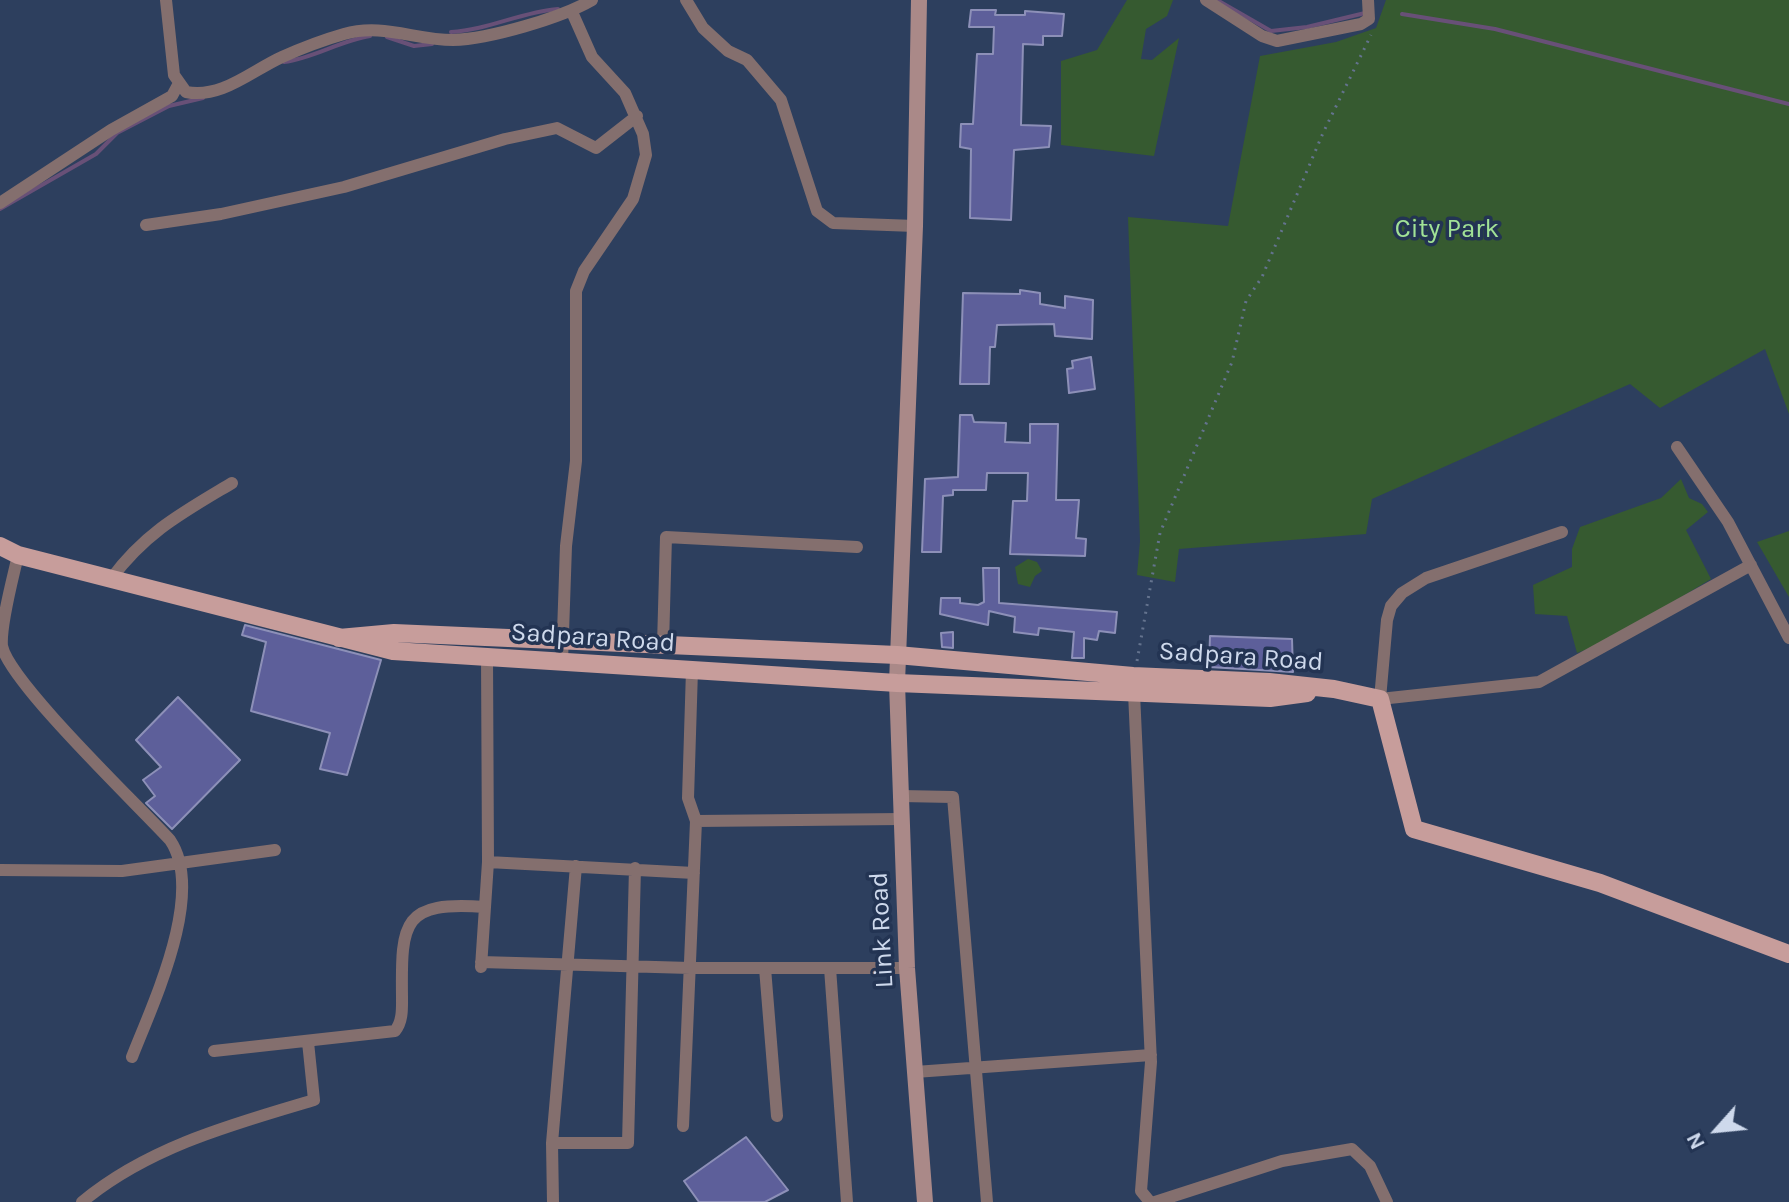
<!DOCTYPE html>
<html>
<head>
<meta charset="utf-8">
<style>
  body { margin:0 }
  #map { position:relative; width:1789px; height:1202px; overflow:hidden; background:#2d3f5e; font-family:Karla,sans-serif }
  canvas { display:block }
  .north { position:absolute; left:1677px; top:1090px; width:80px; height:80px; -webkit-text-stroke:6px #233453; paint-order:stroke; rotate:243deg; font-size:22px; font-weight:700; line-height:32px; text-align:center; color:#ced9ec }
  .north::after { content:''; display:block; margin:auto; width:28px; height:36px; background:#ced9ec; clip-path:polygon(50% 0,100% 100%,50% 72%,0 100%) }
</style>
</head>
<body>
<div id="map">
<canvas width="1789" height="1202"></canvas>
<div class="north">N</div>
</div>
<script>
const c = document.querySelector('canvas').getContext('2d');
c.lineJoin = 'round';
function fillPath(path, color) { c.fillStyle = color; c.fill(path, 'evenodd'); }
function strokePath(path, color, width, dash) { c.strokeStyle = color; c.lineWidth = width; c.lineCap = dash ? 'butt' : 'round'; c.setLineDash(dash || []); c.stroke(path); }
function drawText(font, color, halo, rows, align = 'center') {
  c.font = font + ' Karla,sans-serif'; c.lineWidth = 7; c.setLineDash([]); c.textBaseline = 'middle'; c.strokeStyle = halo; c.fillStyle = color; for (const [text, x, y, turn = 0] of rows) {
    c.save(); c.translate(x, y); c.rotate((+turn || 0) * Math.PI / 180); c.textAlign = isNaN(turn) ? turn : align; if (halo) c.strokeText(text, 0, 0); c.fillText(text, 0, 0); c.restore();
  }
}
fillPath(new Path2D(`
  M 1127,0 L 1173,0 L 1167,16 L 1146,29 L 1141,59 L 1152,60 L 1179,38 L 1154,156 L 1061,145 L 1061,61 L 1097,50 Z
  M 1386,0 L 1789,0 L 1789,414 L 1765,349 L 1660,408 L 1630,384 L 1372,499 L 1366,534 L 1179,549 L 1175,582 L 1137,575 L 1140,541 L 1128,217 L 1228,226 L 1260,56 L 1336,42 L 1376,28 Z
  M 1681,479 L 1689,498 L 1702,504 L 1708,512 L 1686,530 L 1711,579 L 1607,642 L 1577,653 L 1567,616 L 1535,614 L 1533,585 L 1572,567 L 1572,549 L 1580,527 L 1661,498 Z
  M 1789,531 L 1789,597 L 1757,542 Z
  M 1028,559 L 1037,562 L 1042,571 L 1035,576 L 1030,587 L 1018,584 L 1015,567 Z`), '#365a30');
strokePath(new Path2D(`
  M 1217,0 L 1271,31 L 1307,27 L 1365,13
  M 1402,14 L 1495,29 L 1789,104
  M 451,32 C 488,30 521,12 558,9
  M 387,37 L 414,46 L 432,44
  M 284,62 C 314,58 339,41 370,36
  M 0,209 L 96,154 L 117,133 L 169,106 L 203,98`), '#685077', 4);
const building = new Path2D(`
  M 971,10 L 996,10 L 995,15 L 1025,15 L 1025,11 L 1064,14 L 1062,36 L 1043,36 L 1043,45 L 1023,44 L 1021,125 L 1051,126 L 1049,147 L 1014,150 L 1011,220 L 970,218 L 971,149 L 960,147 L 961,124 L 973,124 L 977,54 L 993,54 L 994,27 L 969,27 Z
  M 1020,290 L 1040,293 L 1040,304 L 1065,308 L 1065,296 L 1093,300 L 1092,339 L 1055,336 L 1054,324 L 997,325 L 995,347 L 990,347 L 989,384 L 960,384 L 963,293 L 1020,294 Z
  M 1091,357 L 1095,389 L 1069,393 L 1067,369 L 1073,368 L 1072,361 Z
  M 960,415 L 972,415 L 974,422 L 1006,423 L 1005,442 L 1030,443 L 1030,424 L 1058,424 L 1056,500 L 1079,500 L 1076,538 L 1086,539 L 1085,556 L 1010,554 L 1013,501 L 1027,501 L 1028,473 L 987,473 L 986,490 L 953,490 L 953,495 L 943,496 L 941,552 L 922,552 L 925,479 L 958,477 Z
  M 983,568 L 999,568 L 999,603 L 1117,612 L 1115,633 L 1099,631 L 1097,640 L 1084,638 L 1084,658 L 1072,658 L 1074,632 L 1039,628 L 1038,635 L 1014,632 L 1015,617 L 989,611 L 988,625 L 940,614 L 941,598 L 960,598 L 960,603 L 978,605 L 984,602 Z
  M 245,625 L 381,660 L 347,775 L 320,769 L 330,733 L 251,711 L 266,642 L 242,635 Z
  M 953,632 L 953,648 L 942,647 L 941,633 Z
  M 1210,636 L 1292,639 L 1293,672 L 1209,667 Z
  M 178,697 L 240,760 L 172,829 L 146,803 L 155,796 L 143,780 L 161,767 L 136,740 Z
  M 746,1137 L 788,1190 L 765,1202 L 699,1202 L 684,1181 Z`);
fillPath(building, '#5d5f9a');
strokePath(building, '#8d90b8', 2);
strokePath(new Path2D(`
  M 1137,661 L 1160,533 L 1232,362 L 1246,301 L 1262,277 L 1323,133 L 1371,35`), '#64738e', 3, [2, 6]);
strokePath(new Path2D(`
  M 166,0 L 174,75 L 186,92 C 222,99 251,71 282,57 C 302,48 323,40 344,34 C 382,23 415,40 453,40 C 489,39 561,18 592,0
  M 686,0 L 703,28 L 728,51 L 747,60 L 781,100 L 817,211 L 833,223 L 915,226
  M 1206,0 L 1262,36 L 1277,41 L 1361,24 L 1369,19 L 1368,0
  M 0,203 L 111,130 L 172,96 L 179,83
  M 146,225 L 221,214 L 344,187 L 505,139 L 557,128 L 596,148 L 637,116
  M 1677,447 L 1728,522 L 1789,638
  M 1562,532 L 1426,578 L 1402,593 L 1391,606 L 1387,620 L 1380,699 L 1539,682 L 1751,565
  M 18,555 C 13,578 0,625 2,646 C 10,683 138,805 170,840 C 206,893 153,1003 132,1057
  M 111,579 C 146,532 182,513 232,483
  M 663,645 L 666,537 L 857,547
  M 562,662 L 566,546 L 576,461 L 576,291 L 584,271 L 633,199 L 646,155 L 643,134 L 625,93 L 592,57 L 572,12
  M 692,670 L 688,798 L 696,821
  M 1134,693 L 1151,1062 L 1141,1191 L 1150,1202
  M 901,796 L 953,797 L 987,1202
  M 488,862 L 694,873
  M 576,866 L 552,1143 L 628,1143 L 635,868
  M 0,870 L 122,871 L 275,850
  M 481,962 L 690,968 L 907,968
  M 481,967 L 488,862 L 487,657
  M 765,968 L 777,1116
  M 830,968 L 847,1202
  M 214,1051 L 395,1031 C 403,1021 402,1008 402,996 C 401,921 403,901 485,907
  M 915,1072 L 1151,1055
  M 683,1126 L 696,821 L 902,819
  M 552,1143 L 553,1202
  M 82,1202 C 148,1147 233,1124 314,1100 L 308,1042
  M 1155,1202 L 1282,1161 L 1352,1149 L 1370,1166 L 1387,1202`), '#846f6e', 12);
strokePath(new Path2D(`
  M 919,0 L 915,226 L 897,683 L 907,968 L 925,1202`), '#aa8988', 16);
strokePath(new Path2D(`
  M 0,546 L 18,555 L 393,651 L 897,683 L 1270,698 L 1307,693
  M 339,638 L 394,633 L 897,655 L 1133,676 L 1269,682 L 1334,689 L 1380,699 L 1414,829 L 1600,883 L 1789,954`), '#c79d9b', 18);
drawText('26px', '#a1e296', '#233453', [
  ["City Park",1447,230]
]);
drawText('26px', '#ced9ec', '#233453', [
  ["Sadpara Road",593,638,4],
  ["Sadpara Road",1241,657,4],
  ["Link Road",882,930,-93]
]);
</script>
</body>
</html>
